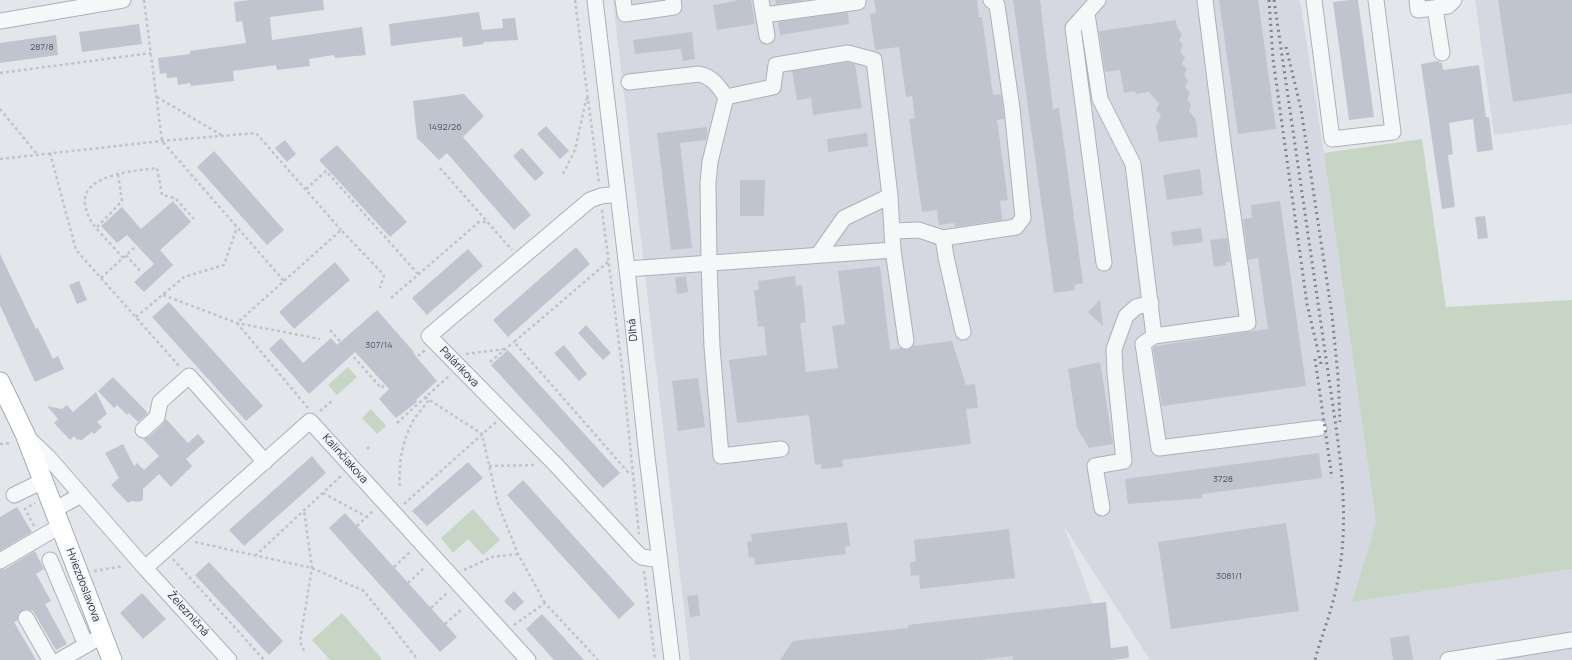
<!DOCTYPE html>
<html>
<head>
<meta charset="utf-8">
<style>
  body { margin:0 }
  canvas { display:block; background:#e3e6eb }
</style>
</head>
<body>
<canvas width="1572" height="660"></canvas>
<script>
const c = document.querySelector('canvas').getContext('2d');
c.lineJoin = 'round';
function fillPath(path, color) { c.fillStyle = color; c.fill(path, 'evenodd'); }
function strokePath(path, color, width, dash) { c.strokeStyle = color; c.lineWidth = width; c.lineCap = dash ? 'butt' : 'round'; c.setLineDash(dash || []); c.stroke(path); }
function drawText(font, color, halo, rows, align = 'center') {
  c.font = font + ' Manrope,sans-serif'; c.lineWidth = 3; c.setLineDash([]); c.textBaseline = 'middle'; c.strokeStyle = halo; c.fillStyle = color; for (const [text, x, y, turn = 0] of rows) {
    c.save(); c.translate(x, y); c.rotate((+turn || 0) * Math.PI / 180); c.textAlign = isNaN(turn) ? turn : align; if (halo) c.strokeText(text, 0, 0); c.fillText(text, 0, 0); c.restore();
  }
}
fillPath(new Path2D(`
  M 613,0 L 1300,0 L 1324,153 L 1376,522 L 1352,602 L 1572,569 L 1572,660 L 1150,660 L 1064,526 L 1113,660 L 690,660 Z
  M 1475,0 L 1572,0 L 1572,124 L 1494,135 Z`), '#d5d8e0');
fillPath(new Path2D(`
  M 1422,139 L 1446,307 L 1572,300 L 1572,569 L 1352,602 L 1376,522 L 1324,153 Z
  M 348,367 L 357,377 L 337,395 L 328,385 Z
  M 371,409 L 386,426 L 377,434 L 362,418 Z
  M 473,509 L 500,540 L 483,555 L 468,539 L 453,553 L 441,538 Z
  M 342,613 L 382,659 L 381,660 L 330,660 L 312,640 Z`), '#c7d5c4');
fillPath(new Path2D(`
  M 249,0 L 323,0 L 324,10 L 270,17 L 272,40 L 362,27 L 366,55 L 335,58 L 334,55 L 309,59 L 310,66 L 277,70 L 276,65 L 233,71 L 234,81 L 191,86 L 190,83 L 178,85 L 177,77 L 167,78 L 166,73 L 160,74 L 158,58 L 190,54 L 190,51 L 246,43 L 242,21 L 236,22 L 234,2 Z
  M 736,0 L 751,0 L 755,24 L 717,30 L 713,5 L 736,1 Z
  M 775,0 L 802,0 L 802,1 L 776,4 Z
  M 874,0 L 977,0 L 979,17 L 982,17 L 993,95 L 1001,94 L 1003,109 L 1004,119 L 997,120 L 1008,200 L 1000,201 L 1002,220 L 955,227 L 954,223 L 939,225 L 937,210 L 922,212 L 909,119 L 915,118 L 912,96 L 906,97 L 899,47 L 875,50 L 870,14 L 876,13 Z
  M 1013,0 L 1040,0 L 1053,109 L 1059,108 L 1083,283 L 1074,285 L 1075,290 L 1054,293 Z
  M 1219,0 L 1258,0 L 1276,129 L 1238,134 Z
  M 1350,0 L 1358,0 L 1374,117 L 1349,120 L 1333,2 Z
  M 1498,0 L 1572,0 L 1572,93 L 1513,102 Z
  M 479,12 L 482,30 L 503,28 L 502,19 L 515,18 L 518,40 L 483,42 L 484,44 L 463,47 L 462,37 L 391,46 L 389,24 Z
  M 848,12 L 849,24 L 780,35 L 778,22 Z
  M 1176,20 L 1177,27 L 1182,34 L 1179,40 L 1183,45 L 1180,52 L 1185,57 L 1182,64 L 1187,69 L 1184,75 L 1188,81 L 1185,87 L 1190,93 L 1187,99 L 1191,105 L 1189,111 L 1196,120 L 1198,137 L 1159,142 L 1156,126 L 1161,115 L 1156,110 L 1159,103 L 1149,92 L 1136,94 L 1135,91 L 1124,93 L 1120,70 L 1105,72 L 1099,31 Z
  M 139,24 L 142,44 L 82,52 L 79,32 Z
  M 692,32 L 695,59 L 683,61 L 681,49 L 635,54 L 633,40 Z
  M 56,35 L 58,55 L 0,63 L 0,43 Z
  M 1438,61 L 1440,63 L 1442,63 L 1443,70 L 1479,65 L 1486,117 L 1489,117 L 1493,150 L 1477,152 L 1473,119 L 1449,123 L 1453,154 L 1448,155 L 1455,207 L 1442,209 L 1421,64 Z
  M 848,62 L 855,64 L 862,108 L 813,115 L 811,98 L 797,100 L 792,71 Z
  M 464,94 L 484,116 L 463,137 L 531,215 L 514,230 L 447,153 L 439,160 L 417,138 L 413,101 Z
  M 546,126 L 569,151 L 560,159 L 537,134 Z
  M 707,127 L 707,135 L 706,140 L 680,143 L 692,248 L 671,250 L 657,133 Z
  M 867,133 L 868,146 L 828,152 L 827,139 Z
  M 285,140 L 296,154 L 287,162 L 275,148 Z
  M 337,145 L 407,222 L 390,237 L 319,160 Z
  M 522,148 L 544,173 L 535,181 L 513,156 Z
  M 214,151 L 284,230 L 267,245 L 197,167 Z
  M 1200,169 L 1203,195 L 1167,200 L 1163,175 Z
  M 740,180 L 765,180 L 764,216 L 740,216 Z
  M 173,201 L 191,222 L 160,250 L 173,265 L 144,292 L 134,282 L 154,264 L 127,235 L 117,243 L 101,226 L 122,207 L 141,229 Z
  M 1280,201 L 1306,386 L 1162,406 L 1153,348 L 1156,346 L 1268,329 L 1258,258 L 1248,260 L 1243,219 L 1252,218 L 1251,205 Z
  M 1485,216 L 1488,238 L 1478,239 L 1475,217 Z
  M 1201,228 L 1203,242 L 1173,246 L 1171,232 Z
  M 1227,238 L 1230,262 L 1226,262 L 1226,265 L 1214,267 L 1210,240 Z
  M 576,247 L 590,264 L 508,337 L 493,320 Z
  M 468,249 L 483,266 L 427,315 L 412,298 Z
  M 0,254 L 36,329 L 38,328 L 53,359 L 58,356 L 64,369 L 35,382 L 0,305 Z
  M 335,262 L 350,280 L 294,329 L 279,312 Z
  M 880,266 L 890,350 L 901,348 L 907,350 L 913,346 L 952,341 L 966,385 L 975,384 L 978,408 L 966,409 L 971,444 L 842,460 L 843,467 L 821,469 L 821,464 L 815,465 L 809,415 L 737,423 L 729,360 L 767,355 L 764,326 L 758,327 L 754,290 L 759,290 L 758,281 L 795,276 L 796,286 L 802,285 L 806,322 L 800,323 L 806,372 L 838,368 L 832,326 L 845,324 L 838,271 Z
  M 686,276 L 688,292 L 677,294 L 675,278 Z
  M 79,281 L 87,300 L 77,304 L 69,285 Z
  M 1100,300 L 1103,326 L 1088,312 Z
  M 169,302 L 263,406 L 246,421 L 152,317 Z
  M 377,310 L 414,352 L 413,353 L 437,381 L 416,400 L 417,402 L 396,418 L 379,399 L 389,389 L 355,352 L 309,394 L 269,349 L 281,338 L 303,363 L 331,338 L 337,345 Z
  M 586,325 L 611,353 L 603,360 L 578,333 Z
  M 564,345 L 587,374 L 579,381 L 554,353 Z
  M 508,350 L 620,473 L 603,488 L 491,365 Z
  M 1100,362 L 1113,444 L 1089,448 L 1077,428 L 1068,369 Z
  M 113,377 L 148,413 L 138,422 L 129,413 L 127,415 L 117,405 L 114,408 L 98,391 Z
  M 698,378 L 705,427 L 678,431 L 672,381 Z
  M 96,392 L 107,414 L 97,422 L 102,427 L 94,434 L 92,432 L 82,440 L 76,439 L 74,436 L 70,440 L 54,423 L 58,419 L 47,406 L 62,409 L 67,405 L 73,412 Z
  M 166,419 L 188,443 L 198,434 L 205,442 L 186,459 L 192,466 L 171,487 L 159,474 L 143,489 L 143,500 L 139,502 L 131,501 L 128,503 L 111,485 L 119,478 L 105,453 L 123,444 L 134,466 L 137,463 L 144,470 L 159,456 L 143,439 L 149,437 L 163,424 Z
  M 1319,453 L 1322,478 L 1202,494 L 1202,498 L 1128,504 L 1125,479 Z
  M 312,456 L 326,473 L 244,546 L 229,530 Z
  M 468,462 L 483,478 L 427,526 L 412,511 Z
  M 523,480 L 635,604 L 619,619 L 507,495 Z
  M 17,507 L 32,532 L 0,551 L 0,517 Z
  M 345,513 L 457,637 L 440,652 L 329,528 Z
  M 847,522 L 850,546 L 845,547 L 846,554 L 755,565 L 754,557 L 749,558 L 747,542 L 752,541 L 751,534 Z
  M 1286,523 L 1299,611 L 1171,629 L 1158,542 Z
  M 1009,529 L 1015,578 L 920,589 L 919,575 L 911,576 L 910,563 L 916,561 L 914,540 Z
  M 35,551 L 44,569 L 36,574 L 51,601 L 45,604 L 67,644 L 56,650 L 33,611 L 26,609 L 18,613 L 18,620 L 14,622 L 36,660 L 0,660 L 0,570 L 5,569 Z
  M 209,562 L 283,641 L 269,655 L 195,575 Z
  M 514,591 L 524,602 L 514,611 L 504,601 Z
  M 142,593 L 166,619 L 143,639 L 120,613 Z
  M 698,595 L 700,616 L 690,617 L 687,596 Z
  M 1106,602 L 1111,648 L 1128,646 L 1129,658 L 1112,660 L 1013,660 L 1013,656 L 981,660 L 780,660 L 793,641 L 908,628 L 908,625 L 924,623 Z
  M 542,614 L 556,629 L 584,660 L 554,660 L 526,629 Z
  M 1409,635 L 1413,660 L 1393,660 L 1390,638 Z`), '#c0c4ce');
const minor = new Path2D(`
  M 595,0 L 627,269 L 647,457 L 672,660
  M 623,0 L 625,14 L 674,7 L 673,0
  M 761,0 L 767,36
  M 1098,0 L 1073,28 L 1104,263
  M 1205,0 L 1224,151 L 1248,323 L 1154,336 L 1143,344 L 1159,448 L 1319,428
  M 1314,0 L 1332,139 L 1393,132 L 1376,0
  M 1417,0 L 1418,10 L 1448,6 L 1454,0
  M 1435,8 L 1442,53
  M 1087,14 L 1100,99 L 1133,164 L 1154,336
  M 764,15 L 858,2 L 858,0
  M 0,21 L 123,0
  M 629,82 L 699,74 C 713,77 718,86 726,97
  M 618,194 L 601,196 L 590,200 L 429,336 L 556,465 L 638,554 L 642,557 L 660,560
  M 893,231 L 919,230 L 943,238 L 1016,227 L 1023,218 L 1012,108 L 997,5 L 991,0
  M 943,238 L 946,257 L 963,332
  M 818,255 L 844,218 L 890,196
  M 627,269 L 893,250 L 906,341
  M 143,430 L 157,417 L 160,402 L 189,376 L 265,462
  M 27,437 L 49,458 L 145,568 L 229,660
  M 781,449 L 721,456 L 712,347 L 709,262 L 708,183 L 710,162 L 726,97 L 773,87 L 776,65 L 848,53 L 874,60 L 890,196 L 893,250
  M 14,495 L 43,481
  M 1102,508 L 1095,466 L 1124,461 L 1115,373 L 1114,349 L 1126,316 L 1136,307 L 1151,303
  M 54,510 L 81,495
  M 50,560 L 86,645
  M 0,561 L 60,526
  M 145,568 L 310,421 L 528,660
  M 26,618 L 50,660
  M 60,660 L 95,640
  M 1448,660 L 1572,640`);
const major = new Path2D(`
  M 0,382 L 25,434 L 112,660`);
strokePath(minor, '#acb0b9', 17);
strokePath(major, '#a2a9b7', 21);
strokePath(new Path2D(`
  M 144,0 L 162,141 L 284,281
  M 575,0 L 599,183
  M 0,73 L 151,53
  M 157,97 L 223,136
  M 0,109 L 37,154
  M 50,153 L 76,250 L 180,367
  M 0,159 L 162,141 L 256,133 L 341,230
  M 440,168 L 512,250
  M 563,174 L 575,150 L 586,100 L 588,98
  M 306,189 L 326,171 L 418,274
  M 602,210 L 623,375 L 639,534
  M 97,227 L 122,201 L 118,174
  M 126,255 L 141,272
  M 123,258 C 113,246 100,234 91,221 C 88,216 86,210 85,204 C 81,174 136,171 157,168 L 162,195 L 175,198 L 194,219
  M 608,262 L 514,342 L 628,472 L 632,472
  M 101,278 L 134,248
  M 163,295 L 237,323 L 320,339
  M 391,298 L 479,222 L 488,222
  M 136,317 L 184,277 L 224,265 L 237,227
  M 330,330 L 381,388 L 425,350
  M 466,354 L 505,349
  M 490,362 L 514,342
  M 425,397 L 482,434 L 498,504 L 518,554 L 545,603
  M 308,408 L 237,323 L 341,230 L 384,275 L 380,288
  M 320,411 L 332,401
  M 397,423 L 450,375
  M 0,444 L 11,443
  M 367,449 L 371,445
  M 489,466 L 537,465
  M 400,486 C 398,466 402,443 411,425 C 415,416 423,408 429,400
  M 323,493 L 367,517
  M 404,504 L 496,422
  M 34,526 L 25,509 L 35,503
  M 357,526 L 373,511
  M 195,542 L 312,568 L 364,591 L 418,660
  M 255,556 L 342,475
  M 173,559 L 264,660
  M 394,567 L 411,551
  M 464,570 L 492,557 L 518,554
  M 94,571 L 123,566
  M 644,571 L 655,660
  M 408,583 L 425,567
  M 431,608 L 448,592
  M 445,624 L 463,608
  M 514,625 L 545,603 L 598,660
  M 0,639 L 13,660
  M 304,651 L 300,641 L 312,568 L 304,510`), '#c0c4ca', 2.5, [3, 3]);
strokePath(minor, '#f5f7f9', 15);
strokePath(major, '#fff', 19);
strokePath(new Path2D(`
  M 1269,0 L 1273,59 L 1307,304 L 1322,368
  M 1274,0 L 1337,434 C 1344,487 1348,540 1335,593 C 1330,616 1321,637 1315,660
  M 1286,47 L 1301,109 L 1332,315 L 1338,376 L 1340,422
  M 1315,359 L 1332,478`), '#7c8495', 3, [2, 4]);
drawText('9px', '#505666', null, [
  ["287/8",42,47],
  ["1492/26",445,127],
  ["307/14",379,345],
  ["3728",1223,479],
  ["3081/1",1229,576]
]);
drawText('11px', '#2a3243', '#f2f5f8', [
  ["Dlhá",633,330,-96],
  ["Palárikova",459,367,46],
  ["Kalinčiakova",345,459,48],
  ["Hviezdoslavova",83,585,69],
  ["Železničná",188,614,48]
]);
</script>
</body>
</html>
